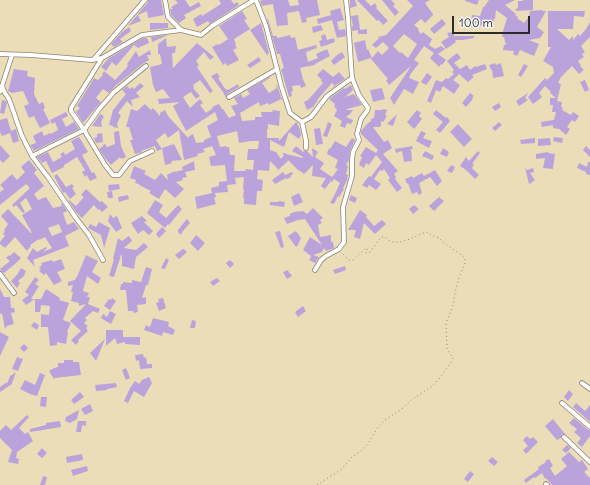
<!DOCTYPE html>
<html>
<head>
<meta charset="utf-8">
<style>
  body { margin:0 }
  #map { position:relative; width:590px; height:485px; overflow:hidden; background:#ecddb9; font-family:Delius,sans-serif }
  canvas { display:block }
  .scale { position:absolute; left:452px; top:16px; width:78px; height:18px; box-sizing:border-box; border:2px solid #2b2b2b; border-top:0; padding-left:5px; font-size:12px; line-height:14px; white-space:nowrap; color:#2b2b2b; -webkit-text-stroke:3px #f6f6f2; paint-order:stroke }
</style>
</head>
<body>
<div id="map">
<canvas width="590" height="485"></canvas>
<div class="scale">100 m</div>
</div>
<script>
const c = document.querySelector('canvas').getContext('2d');
c.lineJoin = 'round';
function fillPath(path, color) { c.fillStyle = color; c.fill(path, 'evenodd'); }
function strokePath(path, color, width, dash) { c.strokeStyle = color; c.lineWidth = width; c.lineCap = dash ? 'butt' : 'round'; c.setLineDash(dash || []); c.stroke(path); }
fillPath(new Path2D(`
  M 148,0 L 161,0 L 164,15 L 148,18 L 147,11 L 138,15 L 141,21 L 128,26 L 148,2 Z
  M 175,0 L 185,0 L 190,7 L 199,2 L 201,6 L 184,15 L 186,18 L 179,23 L 171,15 L 170,9 L 173,9 L 171,7 L 178,3 Z
  M 219,0 L 231,0 L 234,4 L 237,2 L 239,5 L 210,24 L 208,21 L 197,27 L 193,19 L 201,14 L 202,16 L 221,4 Z
  M 263,0 L 288,0 L 290,6 L 299,5 L 298,0 L 317,0 L 320,15 L 306,18 L 307,22 L 302,23 L 299,11 L 287,13 L 288,25 L 277,26 L 273,4 L 262,6 L 260,1 Z
  M 350,0 L 355,0 L 357,6 L 350,8 Z
  M 357,0 L 365,0 L 371,6 L 375,3 L 377,7 L 376,8 L 388,21 L 383,25 L 379,20 L 377,21 Z
  M 382,0 L 391,0 L 395,4 L 393,6 L 399,12 L 395,16 Z
  M 407,0 L 430,0 L 425,3 L 433,14 L 433,15 L 425,23 L 421,19 L 414,25 L 419,29 L 418,30 L 421,34 L 423,32 L 432,39 L 429,45 L 435,49 L 441,46 L 445,49 L 438,54 L 446,60 L 442,65 L 441,64 L 439,67 L 430,58 L 434,53 L 424,46 L 414,60 L 419,63 L 410,75 L 410,76 L 409,78 L 419,82 L 413,94 L 404,89 L 394,105 L 390,98 L 411,66 L 389,85 L 386,80 L 388,79 L 371,59 L 371,58 L 358,62 L 354,43 L 365,40 L 367,50 L 368,49 L 372,58 L 378,51 L 382,55 L 389,48 L 383,42 L 376,48 L 372,45 L 379,38 L 378,37 L 386,35 L 413,6 ZM 404,34 L 417,44 L 408,58 L 401,52 L 400,53 L 393,46 Z
  M 465,0 L 479,0 L 477,5 L 465,1 Z
  M 489,0 L 515,0 L 505,5 L 516,14 L 515,15 L 518,17 L 517,18 L 524,23 L 529,17 L 530,11 L 542,10 L 542,11 L 546,11 L 537,27 L 544,32 L 540,38 L 529,40 L 539,44 L 534,56 L 520,50 L 517,56 L 513,54 L 514,51 L 503,50 L 504,45 L 506,45 L 504,37 L 502,37 L 503,31 L 507,18 L 496,10 L 495,19 L 494,19 L 492,27 L 477,25 L 476,28 L 470,27 L 472,15 L 480,16 L 483,7 L 484,7 Z
  M 523,0 L 533,0 L 533,10 L 515,11 L 518,7 L 518,1 L 523,1 Z
  M 340,8 L 344,20 L 337,22 L 339,30 L 345,29 L 346,36 L 337,38 L 332,20 L 318,24 L 317,19 L 331,15 L 330,11 Z
  M 242,11 L 247,19 L 244,20 L 250,29 L 234,39 L 236,44 L 235,45 L 237,48 L 233,50 L 239,60 L 227,66 L 226,63 L 223,65 L 212,47 L 218,44 L 219,45 L 228,39 L 219,26 Z
  M 548,11 L 585,11 L 584,17 L 574,16 L 573,29 L 557,29 L 569,40 L 573,36 L 573,40 L 578,34 L 580,36 L 586,29 L 590,22 L 590,37 L 581,46 L 585,52 L 582,54 L 584,57 L 578,61 L 581,65 L 580,66 L 584,70 L 579,74 L 572,66 L 561,77 L 558,83 L 561,84 L 557,101 L 562,102 L 561,107 L 563,108 L 562,110 L 571,115 L 573,112 L 579,116 L 575,122 L 572,120 L 567,127 L 570,129 L 566,135 L 559,129 L 553,128 L 553,125 L 542,127 L 541,122 L 554,120 L 556,112 L 552,112 L 553,105 L 550,105 L 550,98 L 556,98 L 550,93 L 551,92 L 545,86 L 539,93 L 542,97 L 533,104 L 528,97 L 545,78 L 547,80 L 554,73 L 553,67 L 543,61 L 551,47 L 548,47 Z
  M 358,15 L 360,30 L 367,29 L 367,34 L 358,34 L 358,30 L 352,31 L 352,27 L 353,26 L 351,16 Z
  M 267,19 L 268,19 L 273,36 L 276,36 L 278,38 L 290,35 L 291,38 L 295,37 L 298,50 L 316,45 L 317,48 L 306,52 L 308,62 L 318,58 L 316,54 L 327,49 L 330,56 L 315,64 L 315,65 L 309,66 L 310,68 L 308,66 L 300,68 L 303,79 L 306,86 L 301,88 L 300,85 L 292,86 L 293,91 L 291,92 L 292,96 L 289,97 L 281,69 L 284,68 L 280,54 L 277,54 Z
  M 442,19 L 446,24 L 434,34 L 430,29 Z
  M 150,23 L 168,23 L 168,28 L 150,30 Z
  M 261,23 L 269,53 L 267,55 L 250,30 Z
  M 321,25 L 323,30 L 313,33 L 312,27 Z
  M 129,27 L 131,31 L 120,39 L 123,42 L 114,47 L 111,44 L 122,32 Z
  M 454,32 L 454,36 L 474,36 L 474,38 L 463,40 L 455,40 L 456,42 L 446,49 L 441,42 L 449,37 L 447,33 Z
  M 325,34 L 327,40 L 334,38 L 335,42 L 321,47 L 319,41 L 322,40 L 321,36 Z
  M 168,35 L 152,42 L 151,37 Z
  M 143,38 L 147,38 L 149,43 L 138,48 L 134,45 L 116,66 L 112,62 L 106,71 L 101,67 L 109,58 Z
  M 166,38 L 167,47 L 176,46 L 175,53 L 172,53 L 173,68 L 197,43 L 214,57 L 210,60 L 204,52 L 196,61 L 199,65 L 197,67 L 213,91 L 210,93 L 200,80 L 193,85 L 194,87 L 193,88 L 200,96 L 196,99 L 191,92 L 183,97 L 190,108 L 200,99 L 203,103 L 200,105 L 206,113 L 213,108 L 212,107 L 219,104 L 222,109 L 223,109 L 229,118 L 236,115 L 231,106 L 238,104 L 234,98 L 241,94 L 243,98 L 250,94 L 247,90 L 270,77 L 270,78 L 262,83 L 269,93 L 277,88 L 276,86 L 277,85 L 282,100 L 281,100 L 281,99 L 269,105 L 268,103 L 260,106 L 259,102 L 240,113 L 242,121 L 255,120 L 255,117 L 262,117 L 261,112 L 273,112 L 272,110 L 280,111 L 279,126 L 268,124 L 268,129 L 267,129 L 267,138 L 279,138 L 279,141 L 296,122 L 297,123 L 300,129 L 301,135 L 299,139 L 289,132 L 284,147 L 270,140 L 270,150 L 276,152 L 281,159 L 284,155 L 282,153 L 285,153 L 286,154 L 303,158 L 303,157 L 292,151 L 296,146 L 303,152 L 304,151 L 307,151 L 313,157 L 312,148 L 318,152 L 315,157 L 324,163 L 320,169 L 332,177 L 338,169 L 335,168 L 338,160 L 327,154 L 329,148 L 330,149 L 335,141 L 346,147 L 352,138 L 355,140 L 350,151 L 349,160 L 346,165 L 348,166 L 346,174 L 348,175 L 347,180 L 343,188 L 344,189 L 339,197 L 338,196 L 334,204 L 330,203 L 335,194 L 340,183 L 334,179 L 332,182 L 331,181 L 325,189 L 321,186 L 326,178 L 312,176 L 313,165 L 304,174 L 299,170 L 299,171 L 287,159 L 288,161 L 278,170 L 277,168 L 270,161 L 269,171 L 258,170 L 257,179 L 263,180 L 262,191 L 257,191 L 256,205 L 244,204 L 244,198 L 243,198 L 244,189 L 243,189 L 244,177 L 235,178 L 236,184 L 227,185 L 228,192 L 215,193 L 216,197 L 214,198 L 216,204 L 197,209 L 195,197 L 212,193 L 211,188 L 219,186 L 219,182 L 227,181 L 225,165 L 211,166 L 209,157 L 216,155 L 212,146 L 203,149 L 205,152 L 197,154 L 198,156 L 184,160 L 179,130 L 168,138 L 165,133 L 156,140 L 162,149 L 157,151 L 155,146 L 141,151 L 142,152 L 135,154 L 130,140 L 133,140 L 129,127 L 126,127 L 131,109 L 137,111 L 145,104 L 151,110 L 153,108 L 160,116 L 160,113 L 165,110 L 168,116 L 190,140 L 188,137 L 193,134 L 196,143 L 204,142 L 204,140 L 211,137 L 207,126 L 218,120 L 215,112 L 186,131 L 173,106 L 180,102 L 159,104 L 158,99 L 170,98 L 163,89 L 156,92 L 153,85 L 150,67 L 162,64 L 160,54 L 158,54 L 158,44 ZM 237,131 L 239,143 L 251,141 L 259,141 L 258,149 L 248,149 L 247,160 L 254,160 L 253,170 L 246,169 L 245,171 L 234,171 L 235,155 L 230,155 L 229,147 L 226,147 L 226,146 L 220,147 L 217,136 Z
  M 150,50 L 151,55 L 147,55 L 149,60 L 144,63 L 115,86 L 109,93 L 103,89 L 96,98 L 101,102 L 83,123 L 76,112 L 80,108 L 77,106 L 94,78 L 98,80 L 103,75 L 102,74 L 104,71 L 115,80 L 128,66 L 127,64 L 136,51 L 139,57 Z
  M 342,52 L 345,57 L 334,65 L 331,61 L 337,55 Z
  M 457,53 L 461,58 L 454,63 L 460,69 L 467,65 L 470,70 L 475,66 L 476,67 L 485,64 L 487,69 L 472,75 L 474,77 L 468,82 L 459,74 L 453,80 L 460,85 L 454,94 L 443,86 L 440,92 L 436,90 L 431,103 L 427,101 L 436,80 L 442,82 L 446,78 L 448,79 L 454,74 L 452,72 L 454,70 L 447,61 Z
  M 259,57 L 261,61 L 250,68 L 247,65 Z
  M 495,63 L 496,65 L 501,63 L 504,76 L 493,78 L 492,69 L 491,70 L 489,65 Z
  M 524,64 L 528,66 L 521,77 L 518,75 Z
  M 14,69 L 28,71 L 27,76 L 35,78 L 34,94 L 39,104 L 43,102 L 45,108 L 43,109 L 50,123 L 40,128 L 34,116 L 29,118 L 24,106 L 29,104 L 23,91 L 12,93 L 8,91 Z
  M 323,69 L 333,77 L 339,72 L 345,79 L 333,87 L 334,85 L 332,83 L 317,100 L 318,100 L 313,107 L 307,110 L 304,102 L 308,100 L 323,83 L 321,81 L 322,80 L 317,75 Z
  M 217,73 L 220,77 L 218,78 L 226,90 L 227,89 L 228,90 L 238,84 L 239,87 L 227,94 L 226,98 L 223,92 L 211,76 Z
  M 427,73 L 432,77 L 426,85 L 421,82 Z
  M 585,80 L 589,90 L 585,92 L 580,82 Z
  M 140,83 L 144,86 L 136,93 L 140,97 L 131,100 L 133,107 L 127,101 L 118,113 L 121,115 L 117,124 L 118,128 L 113,127 L 113,126 L 109,125 L 113,110 L 126,94 L 122,90 L 127,86 L 130,89 L 132,87 L 134,89 Z
  M 351,85 L 353,90 L 345,97 L 354,94 L 362,105 L 347,109 L 347,110 L 353,110 L 350,114 L 346,117 L 353,120 L 351,124 L 347,123 L 345,128 L 340,126 L 342,121 L 334,116 L 337,110 L 334,106 L 335,104 L 329,99 L 344,88 L 345,89 Z
  M 382,88 L 385,99 L 373,102 L 370,90 Z
  M 470,93 L 474,96 L 472,98 L 473,99 L 466,107 L 462,103 Z
  M 528,93 L 525,98 L 528,100 L 519,106 L 516,101 Z
  M 2,100 L 6,101 L 7,103 L 4,114 L 0,113 Z
  M 499,103 L 501,107 L 495,111 L 492,107 Z
  M 383,109 L 387,110 L 385,115 L 387,116 L 383,122 L 381,121 L 381,125 L 380,127 L 373,127 L 384,142 L 388,140 L 392,148 L 383,154 L 398,171 L 394,174 L 396,177 L 395,179 L 402,188 L 397,192 L 388,180 L 390,178 L 384,169 L 382,171 L 380,170 L 374,179 L 381,184 L 376,190 L 369,185 L 367,188 L 362,185 L 369,176 L 371,177 L 382,162 L 376,155 L 369,165 L 366,163 L 364,168 L 359,165 L 362,157 L 360,156 L 366,147 L 376,153 L 378,150 L 361,134 L 361,131 L 367,124 L 371,121 L 371,119 L 374,118 L 375,110 L 382,110 Z
  M 417,110 L 421,113 L 419,116 L 422,119 L 414,129 L 407,122 Z
  M 436,110 L 446,118 L 447,117 L 450,121 L 440,133 L 436,130 L 443,122 L 433,114 Z
  M 66,112 L 68,116 L 62,119 L 66,127 L 74,122 L 71,117 L 79,129 L 34,151 L 30,145 L 36,143 L 33,136 L 42,131 L 44,136 L 50,133 L 51,134 L 58,130 L 55,122 L 52,124 L 50,120 Z
  M 100,114 L 104,116 L 101,122 L 102,127 L 92,126 Z
  M 397,114 L 393,126 L 387,124 Z
  M 7,118 L 11,131 L 16,129 L 19,141 L 13,143 L 10,133 L 2,136 L 0,132 L 0,120 Z
  M 328,122 L 332,124 L 327,137 L 323,136 Z
  M 499,122 L 502,125 L 495,131 L 492,128 Z
  M 458,124 L 472,139 L 464,147 L 450,132 Z
  M 320,128 L 323,144 L 316,145 L 314,129 Z
  M 119,131 L 121,146 L 126,157 L 121,159 L 120,157 L 111,165 L 105,158 L 99,149 L 103,146 L 104,143 L 107,147 L 115,144 L 114,132 Z
  M 421,131 L 426,133 L 423,138 L 432,141 L 429,148 L 416,141 Z
  M 102,133 L 103,142 L 96,143 L 94,138 L 97,137 L 97,134 Z
  M 79,137 L 88,152 L 82,155 L 92,173 L 94,172 L 97,178 L 90,181 L 87,175 L 85,177 L 82,172 L 85,170 L 77,157 L 64,165 L 64,167 L 52,173 L 46,161 L 42,163 L 37,157 L 48,152 L 53,162 L 62,157 L 60,154 L 64,152 L 65,155 L 75,149 L 71,141 Z
  M 554,137 L 563,138 L 562,143 L 553,141 Z
  M 535,138 L 535,143 L 521,144 L 520,140 Z
  M 550,138 L 551,145 L 538,146 L 538,139 Z
  M 174,144 L 182,160 L 171,161 L 172,163 L 165,165 L 162,148 Z
  M 0,145 L 10,156 L 3,163 L 0,160 Z
  M 412,146 L 413,149 L 411,149 L 412,161 L 404,162 L 402,151 L 396,153 L 395,149 Z
  M 586,146 L 590,150 L 590,157 L 583,150 Z
  M 443,148 L 449,152 L 447,157 L 440,154 Z
  M 425,151 L 434,156 L 432,160 L 422,156 Z
  M 478,151 L 480,153 L 472,164 L 474,164 L 472,168 L 479,175 L 475,179 L 466,170 L 460,166 L 466,157 L 469,161 Z
  M 548,152 L 548,153 L 555,154 L 553,169 L 543,168 L 545,158 L 536,159 L 536,154 Z
  M 29,160 L 37,170 L 34,173 L 44,186 L 34,194 L 38,200 L 46,197 L 53,208 L 62,206 L 61,204 L 62,203 L 67,211 L 63,213 L 67,225 L 74,222 L 79,229 L 65,236 L 69,246 L 33,260 L 35,267 L 27,258 L 33,248 L 37,252 L 46,247 L 47,248 L 43,252 L 52,248 L 45,237 L 39,240 L 39,239 L 30,245 L 31,246 L 27,251 L 15,237 L 5,248 L 0,244 L 0,242 L 5,236 L 3,234 L 5,231 L 4,230 L 8,224 L 1,216 L 8,209 L 31,233 L 32,233 L 22,215 L 32,209 L 26,198 L 20,203 L 25,212 L 23,213 L 16,205 L 14,207 L 12,205 L 30,188 L 26,184 L 0,205 L 0,192 L 4,189 L 0,185 L 12,174 L 17,180 L 25,172 L 21,167 ZM 59,224 L 62,232 L 52,236 L 48,228 Z
  M 194,161 L 195,170 L 185,172 L 187,177 L 182,178 L 183,180 L 176,182 L 184,189 L 175,198 L 165,189 L 159,199 L 149,193 L 151,191 L 139,185 L 139,184 L 135,183 L 136,180 L 130,178 L 134,166 L 146,171 L 144,174 L 155,180 L 161,173 L 168,180 L 167,175 L 175,171 L 175,172 L 183,170 L 182,167 Z
  M 588,162 L 590,162 L 590,175 L 586,174 L 586,172 L 577,168 L 579,163 L 587,167 Z
  M 451,165 L 455,167 L 452,173 L 447,171 Z
  M 525,167 L 527,170 L 533,168 L 534,172 L 530,173 L 535,180 L 531,183 L 529,184 Z
  M 435,170 L 442,181 L 437,186 L 430,177 L 419,183 L 422,193 L 419,195 L 417,192 L 412,194 L 408,183 L 407,184 L 405,179 L 412,176 L 413,178 L 422,173 L 424,176 Z
  M 283,172 L 285,175 L 292,172 L 293,174 L 291,175 L 291,177 L 287,179 L 286,178 L 275,184 L 272,180 Z
  M 57,174 L 66,187 L 72,184 L 74,187 L 72,188 L 76,194 L 70,199 L 65,192 L 63,193 L 54,176 Z
  M 119,184 L 120,189 L 109,191 L 108,185 Z
  M 86,189 L 100,202 L 102,201 L 108,207 L 102,212 L 99,209 L 98,210 L 94,205 L 82,218 L 76,212 L 68,200 L 69,200 L 76,206 L 84,197 L 81,195 Z
  M 112,191 L 113,198 L 108,198 L 107,192 Z
  M 299,193 L 303,202 L 294,206 L 291,197 Z
  M 128,195 L 129,199 L 119,202 L 118,197 Z
  M 351,195 L 357,198 L 355,203 L 349,200 Z
  M 439,197 L 444,201 L 434,211 L 429,206 Z
  M 155,200 L 163,205 L 159,212 L 166,218 L 178,205 L 182,209 L 169,225 L 168,224 L 165,228 L 147,213 Z
  M 279,201 L 285,202 L 284,207 L 270,205 L 270,202 L 278,202 Z
  M 414,205 L 419,209 L 413,214 L 409,209 Z
  M 313,208 L 323,218 L 320,220 L 322,223 L 318,225 L 320,237 L 331,235 L 331,242 L 333,242 L 334,248 L 326,251 L 324,248 L 322,252 L 313,255 L 319,257 L 315,263 L 309,260 L 312,255 L 311,256 L 303,250 L 310,237 L 322,245 L 305,219 L 298,220 L 287,224 L 284,218 L 290,216 L 290,214 L 294,212 L 303,211 L 307,214 Z
  M 360,210 L 367,215 L 366,217 L 374,226 L 382,220 L 386,224 L 375,234 L 364,223 L 360,239 L 354,237 L 356,230 L 348,230 Z
  M 110,214 L 113,218 L 117,216 L 122,228 L 116,232 L 108,221 Z
  M 142,216 L 147,221 L 144,222 L 153,231 L 149,235 L 143,230 L 138,234 L 131,223 Z
  M 187,219 L 190,223 L 183,231 L 181,235 L 178,232 L 178,230 Z
  M 99,222 L 110,228 L 104,248 L 101,235 L 88,228 L 90,224 L 96,227 Z
  M 162,227 L 166,231 L 159,238 L 156,234 Z
  M 280,231 L 284,247 L 281,248 L 275,232 Z
  M 296,231 L 301,238 L 298,245 L 296,247 L 288,236 Z
  M 196,235 L 205,243 L 198,251 L 190,243 Z
  M 129,236 L 132,241 L 124,248 L 136,250 L 144,243 L 148,247 L 136,257 L 134,269 L 122,266 L 122,255 L 121,255 L 114,277 L 109,276 L 114,259 L 113,259 L 118,238 L 122,241 Z
  M 183,249 L 184,249 L 187,252 L 179,259 L 175,255 Z
  M 14,252 L 21,258 L 15,264 L 4,273 L 1,271 L 0,269 L 10,261 L 6,258 L 9,255 L 10,256 Z
  M 86,255 L 98,261 L 92,272 L 101,278 L 98,284 L 87,276 L 83,291 L 89,293 L 87,297 L 90,297 L 88,304 L 100,309 L 98,313 L 93,311 L 85,318 L 87,320 L 84,323 L 88,326 L 86,328 L 88,331 L 78,340 L 79,341 L 76,345 L 71,340 L 81,331 L 70,321 L 86,304 L 79,306 L 79,303 L 71,301 L 73,292 L 71,292 L 73,285 L 68,286 L 68,282 L 75,280 L 76,277 L 77,277 L 81,267 Z
  M 166,258 L 169,260 L 165,269 L 161,268 Z
  M 61,259 L 65,269 L 57,272 L 62,281 L 54,285 L 46,273 L 44,275 L 39,271 L 41,269 L 39,268 L 42,265 L 41,263 L 52,260 L 53,262 Z
  M 230,260 L 234,264 L 230,268 L 226,263 Z
  M 345,266 L 346,270 L 335,274 L 333,270 Z
  M 146,267 L 152,269 L 148,285 L 146,285 L 142,298 L 146,297 L 146,304 L 137,305 L 138,312 L 134,313 L 133,311 L 128,311 L 126,290 L 120,290 L 121,284 L 123,284 L 123,282 L 132,283 L 132,280 L 141,282 Z
  M 21,268 L 26,271 L 24,276 L 18,281 L 20,283 L 17,288 L 11,281 L 17,275 Z
  M 288,270 L 289,273 L 290,273 L 292,276 L 287,279 L 283,272 Z
  M 35,277 L 39,280 L 35,284 L 39,286 L 31,299 L 35,299 L 26,305 L 22,300 L 29,295 L 25,292 Z
  M 217,278 L 220,281 L 213,286 L 210,282 Z
  M 0,289 L 4,297 L 10,297 L 11,308 L 14,308 L 15,312 L 11,313 L 14,324 L 7,326 L 5,329 L 2,313 L 0,314 Z
  M 46,289 L 60,298 L 59,300 L 69,303 L 63,320 L 71,323 L 67,332 L 68,333 L 66,344 L 57,342 L 57,345 L 50,346 L 48,327 L 41,327 L 41,314 L 49,315 L 50,306 L 41,305 L 40,312 L 35,312 L 35,299 L 41,299 Z
  M 112,298 L 116,301 L 110,310 L 104,306 L 109,299 L 111,300 Z
  M 163,298 L 166,308 L 159,311 L 156,303 L 159,302 L 158,299 Z
  M 303,306 L 306,311 L 298,317 L 295,312 Z
  M 110,311 L 116,314 L 111,324 L 101,318 L 103,314 L 107,317 Z
  M 153,318 L 169,322 L 168,326 L 175,330 L 173,335 L 163,332 L 162,336 L 144,330 L 146,325 L 150,327 Z
  M 192,320 L 196,321 L 195,328 L 190,328 Z
  M 34,322 L 39,325 L 37,330 L 31,326 Z
  M 106,330 L 123,330 L 123,337 L 140,337 L 140,345 L 125,344 L 125,342 L 117,344 L 115,338 L 106,346 Z
  M 0,332 L 9,337 L 0,356 Z
  M 105,339 L 96,361 L 90,353 Z
  M 24,344 L 28,348 L 24,352 L 20,348 Z
  M 143,354 L 144,358 L 146,357 L 147,364 L 152,364 L 152,368 L 140,369 L 139,360 L 136,361 L 135,355 Z
  M 17,357 L 23,359 L 18,371 L 12,369 Z
  M 64,360 L 73,360 L 73,362 L 79,362 L 81,375 L 55,378 L 54,379 L 49,371 L 54,368 L 58,367 L 58,363 L 64,363 Z
  M 126,368 L 130,378 L 126,380 L 122,370 Z
  M 16,372 L 12,383 L 12,384 L 0,392 L 0,387 L 7,382 L 7,384 L 10,376 Z
  M 40,373 L 45,375 L 37,396 L 30,394 L 20,389 L 25,380 L 35,385 Z
  M 149,377 L 152,383 L 144,397 L 134,391 L 128,403 L 124,401 L 130,388 L 135,381 L 139,384 L 142,380 Z
  M 116,383 L 117,387 L 107,389 L 107,390 L 96,391 L 95,385 Z
  M 569,390 L 573,394 L 568,401 L 564,397 Z
  M 80,392 L 84,397 L 74,404 L 71,400 Z
  M 41,397 L 47,397 L 46,407 L 40,406 Z
  M 576,403 L 585,411 L 590,405 L 590,422 L 573,407 Z
  M 90,404 L 93,411 L 85,415 L 81,409 Z
  M 79,410 L 77,419 L 70,423 L 65,421 L 66,417 Z
  M 27,415 L 29,417 L 19,428 L 25,434 L 28,432 L 33,441 L 17,452 L 16,458 L 19,459 L 18,464 L 8,462 L 12,450 L 0,438 L 0,431 L 6,425 L 11,430 Z
  M 574,418 L 588,430 L 590,430 L 590,436 L 582,447 L 577,443 L 581,438 L 574,432 L 577,429 L 569,423 Z
  M 553,419 L 565,434 L 562,434 L 561,438 L 557,440 L 545,426 Z
  M 60,421 L 61,427 L 30,432 L 30,429 L 46,425 L 46,423 Z
  M 78,421 L 86,421 L 86,426 L 82,425 L 81,432 L 76,432 Z
  M 527,436 L 530,439 L 533,437 L 538,442 L 526,454 L 523,450 L 528,446 L 523,440 Z
  M 567,445 L 571,448 L 566,453 L 562,450 Z
  M 42,448 L 47,453 L 42,458 L 37,454 Z
  M 569,452 L 579,462 L 582,460 L 588,469 L 584,472 L 590,478 L 590,485 L 552,485 L 546,478 L 545,479 L 542,473 L 535,478 L 534,477 L 526,483 L 524,480 L 539,469 L 538,467 L 546,462 L 545,461 L 549,459 L 553,466 L 550,468 L 555,476 L 567,466 L 561,459 Z
  M 82,454 L 83,460 L 67,463 L 66,457 Z
  M 492,457 L 498,462 L 494,466 L 488,461 Z
  M 87,466 L 88,471 L 73,476 L 71,470 Z
  M 470,471 L 474,474 L 468,482 L 464,479 Z
  M 43,476 L 47,477 L 45,485 L 40,485 Z`), '#baa3da');
const minor = new Path2D(`
  M 165,0 L 168,17 L 181,30
  M 256,0 L 266,26 L 277,69 L 281,85 L 290,113 L 302,122 L 306,141 L 306,148
  M 0,54 L 31,55 L 92,60 L 102,58 L 142,35 L 181,30 L 201,35 L 212,26 L 254,0
  M 102,58 L 71,108 L 71,111 L 84,130 L 105,165 L 113,175 L 119,175 L 130,161 L 152,151
  M 93,60 L 145,0
  M 2,86 L 5,93 L 9,99 L 22,136 L 32,156 L 48,177 L 76,218 L 89,235 L 103,260
  M 0,92 L 12,55
  M 229,97 L 277,69
  M 302,122 L 311,117 L 327,96 L 352,78
  M 32,156 L 84,130 L 100,108 L 114,92 L 146,66
  M 315,270 L 321,260 L 326,256 L 339,249 L 344,242 L 343,207 L 352,176 L 352,160 L 353,152 L 359,140 L 357,134 L 361,119 L 367,111 L 368,108 L 359,95 L 352,78 L 348,18 L 346,0
  M 0,274 L 14,293
  M 582,383 L 590,389
  M 562,403 L 590,427
  M 564,437 L 590,462
  M 546,484 L 547,485`);
strokePath(minor, '#8c8472', 5.5);
strokePath(new Path2D(`
  M 317,485 L 342,469 L 352,457 L 360,452 L 367,445 L 378,427 L 385,420 L 403,408 L 411,400 L 431,387 L 439,379 L 450,364 L 453,358 L 447,349 L 446,323 L 453,306 L 455,293 L 459,278 L 465,263 L 465,258 L 459,253 L 454,250 L 443,242 L 439,238 L 433,236 L 427,232 C 414,235 397,250 385,237 L 381,237 L 370,252 L 366,253 L 366,251 L 368,249 L 365,249 L 353,260 L 349,260 L 342,253`), '#8c8472', 1, [1, 3]);
strokePath(minor, '#fff', 4);
</script>
</body>
</html>
